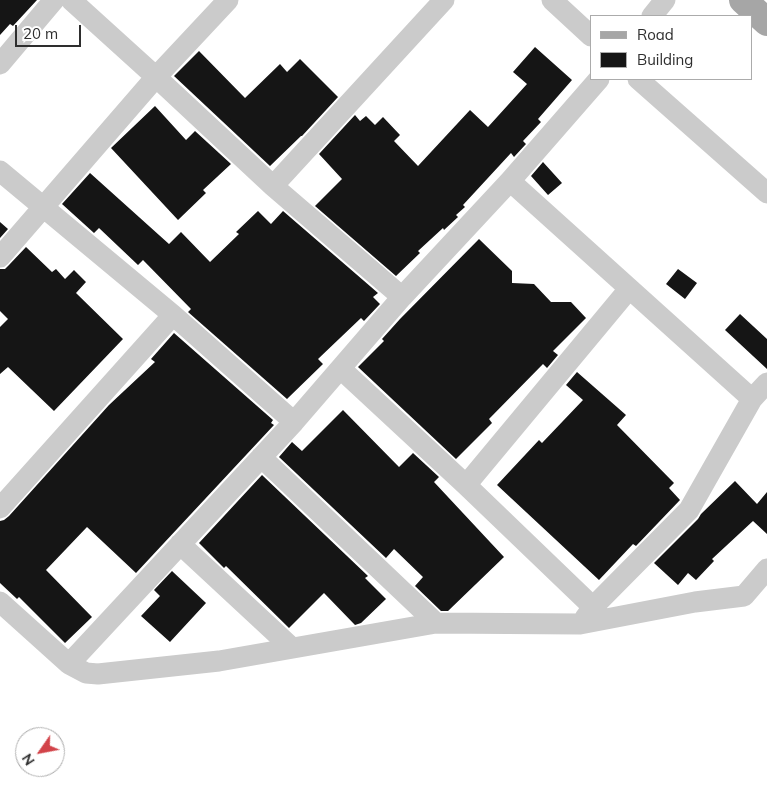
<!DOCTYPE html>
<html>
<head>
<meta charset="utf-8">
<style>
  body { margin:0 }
  #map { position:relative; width:767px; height:792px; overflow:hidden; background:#fff; font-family:Mulish,sans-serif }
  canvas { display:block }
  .legend { position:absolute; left:590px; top:15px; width:162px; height:65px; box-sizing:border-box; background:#fff; border:1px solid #ababab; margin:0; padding:6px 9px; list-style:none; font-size:15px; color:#2e2e2e }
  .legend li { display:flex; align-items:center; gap:10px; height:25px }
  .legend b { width:25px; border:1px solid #ababab }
  .north { position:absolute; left:15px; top:727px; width:50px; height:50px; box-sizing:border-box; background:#fff; border:1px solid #ababab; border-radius:50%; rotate:237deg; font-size:14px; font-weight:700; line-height:20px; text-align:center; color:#2e2e2e }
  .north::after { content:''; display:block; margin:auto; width:18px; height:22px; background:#d24349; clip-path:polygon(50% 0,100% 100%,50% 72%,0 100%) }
  .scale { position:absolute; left:15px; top:25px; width:66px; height:22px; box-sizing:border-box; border:2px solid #2e2e2e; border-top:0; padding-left:6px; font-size:15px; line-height:18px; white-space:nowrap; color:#2e2e2e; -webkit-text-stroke:4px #fff; paint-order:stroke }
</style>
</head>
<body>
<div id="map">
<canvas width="767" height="792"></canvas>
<ul class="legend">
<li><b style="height:6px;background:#a6a6a6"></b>Road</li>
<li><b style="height:14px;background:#151515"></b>Building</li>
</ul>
<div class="north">N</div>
<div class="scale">20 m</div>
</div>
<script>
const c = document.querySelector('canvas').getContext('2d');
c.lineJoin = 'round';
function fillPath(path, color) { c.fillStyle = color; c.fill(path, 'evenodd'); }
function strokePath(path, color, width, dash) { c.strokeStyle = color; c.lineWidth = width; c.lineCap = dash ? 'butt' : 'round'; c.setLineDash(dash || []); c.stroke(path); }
fillPath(new Path2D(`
  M 0,0 L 37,0 L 13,26 L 10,24 L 0,35 Z
  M 535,47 L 572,80 L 538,119 L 541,122 L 523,141 L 526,144 L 514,157 L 511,153 L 463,205 L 465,207 L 456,215 L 458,217 L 444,230 L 443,228 L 418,251 L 420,253 L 396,276 L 315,206 L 342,179 L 319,154 L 355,115 L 360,121 L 366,116 L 375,125 L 383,117 L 400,135 L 394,141 L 418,166 L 470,110 L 488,127 L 527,84 L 513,72 Z
  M 199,51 L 245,98 L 280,64 L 287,72 L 300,59 L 338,97 L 302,136 L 301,136 L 270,166 L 174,76 Z
  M 155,106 L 186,140 L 195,131 L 231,164 L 203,190 L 206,193 L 178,220 L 111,148 Z
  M 543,162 L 562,183 L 548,195 L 531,176 Z
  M 90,173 L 169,244 L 181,232 L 210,262 L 239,234 L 236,232 L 258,211 L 271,224 L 283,211 L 378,293 L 373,297 L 380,304 L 364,321 L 361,318 L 318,359 L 323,364 L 287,399 L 188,312 L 191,309 L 143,260 L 138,265 L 99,228 L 94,233 L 62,204 Z
  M 0,222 L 8,229 L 0,238 Z
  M 479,239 L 512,271 L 512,283 L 534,284 L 551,302 L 571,302 L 586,318 L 553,351 L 558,355 L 547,368 L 543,364 L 489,419 L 492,423 L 456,459 L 358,367 L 384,341 L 382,339 L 400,319 Z
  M 26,247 L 52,272 L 56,269 L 65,279 L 74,270 L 86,282 L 76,293 L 123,339 L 54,411 L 8,367 L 0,374 L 0,327 L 8,319 L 0,311 L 0,269 L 5,269 L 9,265 Z
  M 678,269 L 697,283 L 685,299 L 666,284 Z
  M 740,314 L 767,339 L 767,369 L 725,330 Z
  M 174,333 L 273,420 L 271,423 L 274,425 L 136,573 L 87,527 L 46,570 L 92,617 L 65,643 L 19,597 L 17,599 L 0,583 L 0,521 L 4,520 L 9,516 L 109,405 L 155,362 L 151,359 Z
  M 577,372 L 626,415 L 617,425 L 674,483 L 669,488 L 680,500 L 636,546 L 633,544 L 599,580 L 497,485 L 539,440 L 542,443 L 583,400 L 566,385 Z
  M 343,410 L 399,467 L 413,453 L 439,477 L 434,482 L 504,557 L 448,611 L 441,611 L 415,586 L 423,577 L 394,549 L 386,558 L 279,457 L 292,442 L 302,451 Z
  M 262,475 L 368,576 L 365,578 L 386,599 L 361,623 L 355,625 L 324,593 L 289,628 L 226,566 L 224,568 L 199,543 Z
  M 735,481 L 757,504 L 767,492 L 767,534 L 753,521 L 712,559 L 714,561 L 696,580 L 688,573 L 678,585 L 654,563 L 698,519 L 701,514 Z
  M 172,571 L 206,603 L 170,642 L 141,616 L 160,596 L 154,590 Z`), '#151515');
strokePath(new Path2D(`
  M 71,0 L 156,77 L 273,186 L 402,297
  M 552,0 L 591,36
  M 652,16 L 665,0
  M 0,64 L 54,0
  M 638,79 L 767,193
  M 0,171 L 173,315 L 294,422
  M 510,181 L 752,399
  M 273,186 L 444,0
  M 0,257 L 156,77 L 228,0
  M 341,369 L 466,485 L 593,607
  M 261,457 L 436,623
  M 466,485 L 629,289
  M 0,508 L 173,315
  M 180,544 L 292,648
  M 0,602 L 69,664 L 294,422 L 402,297 L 510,181 L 599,79
  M 585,618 L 593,607 L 689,510 L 752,399 L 767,383
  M 69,664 L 86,673 L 98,674 L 219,661 L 436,623 L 580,624 L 695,602 L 744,596 L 767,569`), '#cbcbcb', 21);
strokePath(new Path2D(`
  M 743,0 L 767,22`), '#a6a6a6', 28);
</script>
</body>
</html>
